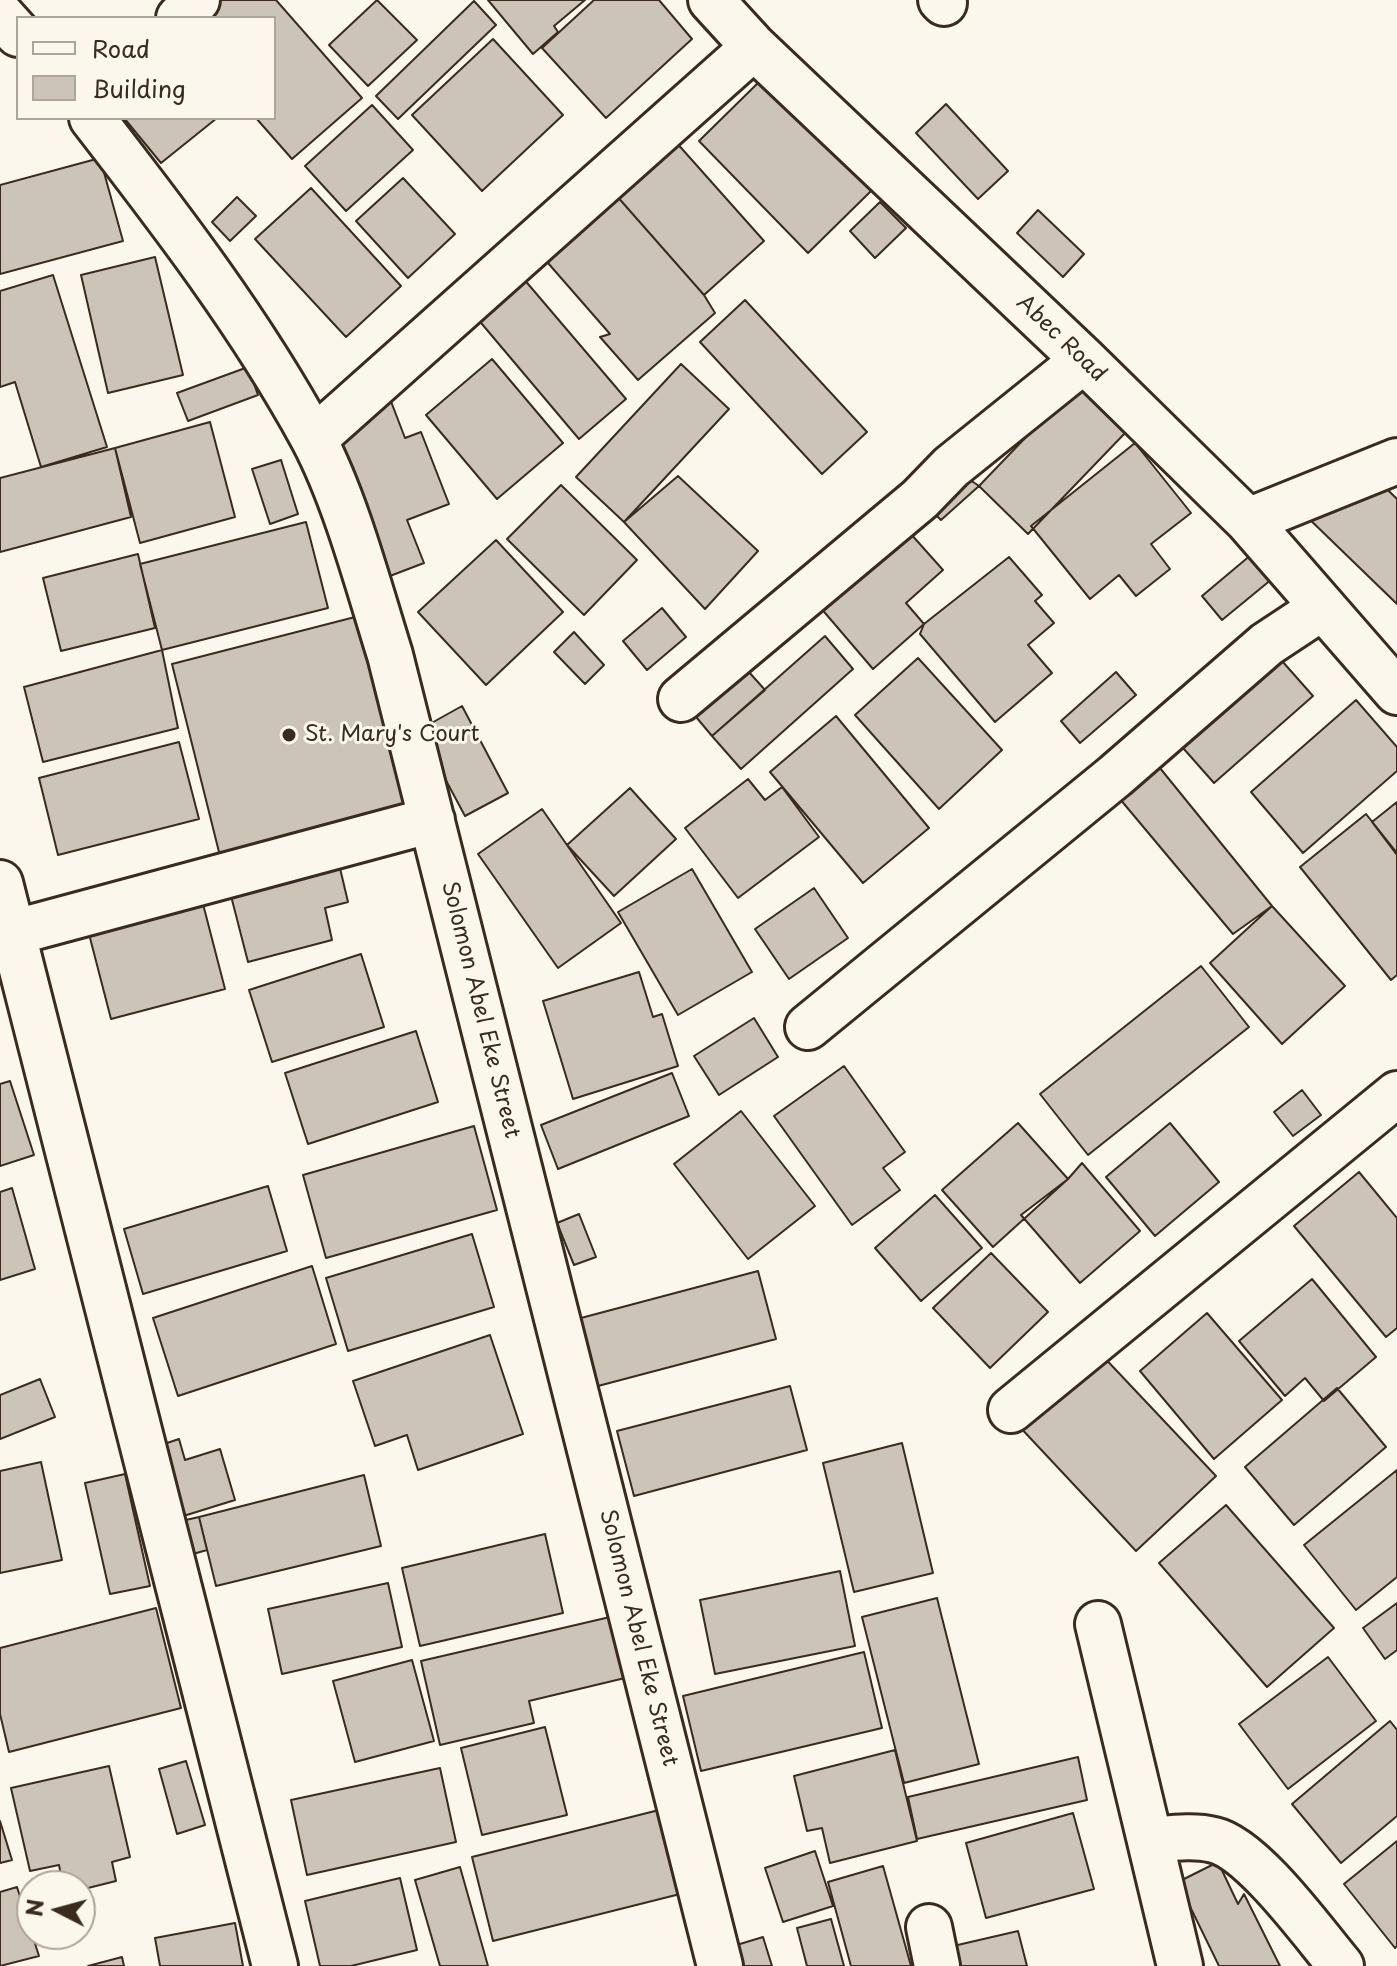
<!DOCTYPE html>
<html>
<head>
<meta charset="utf-8">
<style>
  body { margin:0 }
  #map { position:relative; width:1397px; height:1966px; overflow:hidden; background:#fbf7ec; font-family:"Playpen Sans",sans-serif }
  canvas { display:block }
  .legend { position:absolute; left:16px; top:16px; width:260px; height:104px; box-sizing:border-box; background:#fbf7ec; border:2px solid #aea59a; margin:0; padding:10px 14px; list-style:none; font-size:24px; color:#3b2a1e }
  .legend li { display:flex; align-items:center; gap:16px; height:40px }
  .legend b { width:40px; border:2px solid #aea59a }
  .north { position:absolute; left:16px; top:1870px; width:80px; height:80px; box-sizing:border-box; background:#fbf7ec; border:2px solid #aea59a; border-radius:50%; rotate:276deg; font-size:22px; font-weight:700; line-height:32px; text-align:center; color:#3b2a1e }
  .north::after { content:''; display:block; margin:auto; width:28px; height:36px; background:#3b2a1e; clip-path:polygon(50% 0,100% 100%,50% 72%,0 100%) }
</style>
</head>
<body>
<div id="map">
<canvas width="1397" height="1966"></canvas>
<ul class="legend">
<li><b style="height:10px;background:#fbf7ec"></b>Road</li>
<li><b style="height:22px;background:#ccc4b9"></b>Building</li>
</ul>
<div class="north">N</div>
</div>
<script>
const c = document.querySelector('canvas').getContext('2d');
c.lineJoin = 'round';
function fillPath(path, color) { c.fillStyle = color; c.fill(path, 'evenodd'); }
function strokePath(path, color, width, dash) { c.strokeStyle = color; c.lineWidth = width; c.lineCap = dash ? 'butt' : 'round'; c.setLineDash(dash || []); c.stroke(path); }
function drawText(font, color, halo, rows, align = 'center') {
  c.font = font + ' "Playpen Sans",sans-serif'; c.lineWidth = 6; c.setLineDash([]); c.textBaseline = 'middle'; c.strokeStyle = halo; c.fillStyle = color; for (const [text, x, y, turn = 0] of rows) {
    c.save(); c.translate(x, y); c.rotate((+turn || 0) * Math.PI / 180); c.textAlign = isNaN(turn) ? turn : align; if (halo) c.strokeText(text, 0, 0); c.fillText(text, 0, 0); c.restore();
  }
}
const building = new Path2D(`
  M 206,0 L 276,0 L 362,98 L 292,159 L 256,118 L 274,118 L 274,18 L 186,18 Z
  M 377,0 L 417,40 L 368,86 L 329,45 Z
  M 488,0 L 585,0 L 554,26 L 558,32 L 533,54 Z
  M 594,0 L 659,0 L 692,39 L 606,118 L 542,48 Z
  M 474,1 L 496,25 L 398,119 L 376,96 Z
  M 493,39 L 563,115 L 482,191 L 412,115 Z
  M 762,79 L 871,191 L 808,253 L 699,141 Z
  M 946,104 L 1008,171 L 978,199 L 916,133 Z
  M 372,105 L 413,150 L 346,211 L 305,166 Z
  M 124,118 L 217,118 L 161,163 Z
  M 667,132 L 764,241 L 704,295 L 608,186 Z
  M 100,158 L 123,241 L 0,274 L 0,185 Z
  M 403,178 L 455,234 L 408,278 L 356,221 Z
  M 608,186 L 704,295 L 715,313 L 638,380 L 600,337 L 610,334 L 534,247 Z
  M 311,188 L 401,286 L 346,337 L 255,239 Z
  M 237,197 L 256,216 L 230,241 L 212,222 Z
  M 880,202 L 906,228 L 875,258 L 850,231 Z
  M 1038,210 L 1084,254 L 1063,277 L 1017,233 Z
  M 155,257 L 183,375 L 108,393 L 81,275 Z
  M 517,271 L 626,399 L 579,439 L 471,311 Z
  M 53,275 L 107,447 L 41,467 L 15,382 L 0,387 L 0,291 Z
  M 745,300 L 867,432 L 822,474 L 700,342 Z
  M 492,359 L 563,443 L 497,499 L 426,415 Z
  M 681,364 L 729,409 L 624,522 L 576,477 Z
  M 248,367 L 258,395 L 188,421 L 177,393 Z
  M 1077,384 L 1126,432 L 1028,534 L 979,486 Z
  M 387,391 L 405,438 L 421,432 L 449,504 L 407,520 L 424,563 L 382,579 L 319,418 Z
  M 210,422 L 235,517 L 140,543 L 115,448 Z
  M 1135,443 L 1191,513 L 1151,544 L 1170,569 L 1136,596 L 1119,575 L 1090,599 L 1031,526 Z
  M 115,448 L 131,517 L 0,552 L 0,478 Z
  M 1355,458 L 1397,499 L 1397,604 L 1303,513 Z
  M 281,460 L 298,514 L 270,524 L 252,469 Z
  M 951,467 L 979,486 L 941,520 L 920,499 Z
  M 678,476 L 758,551 L 705,609 L 624,522 Z
  M 561,485 L 637,560 L 584,615 L 507,539 Z
  M 306,522 L 328,608 L 162,650 L 140,564 Z
  M 910,533 L 943,570 L 906,603 L 924,624 L 873,669 L 808,593 Z
  M 496,540 L 563,612 L 486,685 L 418,612 Z
  M 138,554 L 155,628 L 61,651 L 43,578 Z
  M 1252,554 L 1272,579 L 1222,620 L 1202,596 Z
  M 1009,557 L 1042,595 L 1035,601 L 1054,623 L 1028,645 L 1052,673 L 995,722 L 920,634 L 924,624 Z
  M 662,608 L 686,637 L 647,670 L 623,641 Z
  M 359,616 L 406,807 L 220,856 L 172,664 Z
  M 574,632 L 604,665 L 585,684 L 554,652 Z
  M 825,636 L 853,669 L 741,769 L 712,736 Z
  M 1267,644 L 1313,696 L 1214,783 L 1168,731 Z
  M 162,650 L 178,728 L 43,762 L 24,687 Z
  M 732,653 L 765,690 L 712,736 L 681,699 Z
  M 918,658 L 1002,750 L 939,809 L 855,715 Z
  M 1116,672 L 1136,695 L 1080,743 L 1061,721 Z
  M 1356,700 L 1397,747 L 1397,771 L 1303,853 L 1251,792 Z
  M 462,706 L 508,793 L 465,816 L 419,730 Z
  M 836,716 L 929,828 L 863,883 L 770,772 Z
  M 1138,741 L 1272,906 L 1233,934 L 1099,774 Z
  M 179,742 L 199,819 L 58,855 L 39,778 Z
  M 748,779 L 765,800 L 782,787 L 819,837 L 738,898 L 685,828 Z
  M 630,788 L 676,839 L 614,896 L 567,845 Z
  M 1397,802 L 1397,855 L 1372,822 Z
  M 542,809 L 621,923 L 558,968 L 478,854 Z
  M 1366,814 L 1397,853 L 1397,975 L 1391,980 L 1300,867 Z
  M 339,864 L 348,902 L 325,908 L 332,940 L 248,962 L 230,892 Z
  M 692,869 L 752,972 L 678,1015 L 618,912 Z
  M 814,888 L 848,938 L 789,979 L 755,929 Z
  M 203,904 L 225,989 L 111,1019 L 89,934 Z
  M 1272,906 L 1345,986 L 1282,1044 L 1210,963 Z
  M 361,954 L 384,1027 L 272,1062 L 249,990 Z
  M 1201,966 L 1249,1027 L 1088,1155 L 1040,1094 Z
  M 639,972 L 653,1017 L 662,1014 L 678,1066 L 573,1099 L 543,1001 Z
  M 754,1018 L 778,1057 L 719,1095 L 694,1056 Z
  M 416,1031 L 438,1102 L 308,1144 L 285,1073 Z
  M 844,1066 L 905,1152 L 883,1168 L 900,1190 L 852,1225 L 774,1116 Z
  M 672,1073 L 689,1116 L 558,1169 L 541,1125 Z
  M 10,1081 L 34,1155 L 0,1166 L 0,1084 Z
  M 1302,1090 L 1321,1115 L 1293,1136 L 1274,1112 Z
  M 741,1111 L 815,1206 L 748,1259 L 674,1164 Z
  M 1018,1123 L 1068,1179 L 993,1247 L 942,1190 Z
  M 1170,1123 L 1219,1182 L 1155,1236 L 1106,1177 Z
  M 474,1126 L 497,1210 L 326,1258 L 303,1175 Z
  M 1082,1163 L 1140,1231 L 1080,1283 L 1021,1215 L 1068,1179 Z
  M 1359,1172 L 1397,1218 L 1397,1328 L 1386,1337 L 1294,1226 Z
  M 268,1186 L 287,1251 L 143,1294 L 124,1229 Z
  M 12,1188 L 35,1269 L 0,1280 L 0,1192 Z
  M 935,1195 L 982,1248 L 921,1301 L 875,1248 Z
  M 579,1214 L 596,1257 L 574,1265 L 557,1223 Z
  M 472,1234 L 494,1307 L 348,1351 L 326,1278 Z
  M 991,1253 L 1048,1312 L 990,1368 L 933,1308 Z
  M 312,1266 L 336,1344 L 178,1396 L 153,1318 Z
  M 758,1271 L 776,1339 L 598,1386 L 581,1318 Z
  M 1312,1279 L 1376,1357 L 1324,1401 L 1305,1378 L 1285,1396 L 1239,1341 Z
  M 1207,1313 L 1282,1400 L 1214,1459 L 1140,1371 Z
  M 1082,1334 L 1216,1476 L 1136,1551 L 1003,1409 Z
  M 490,1335 L 523,1434 L 418,1470 L 407,1435 L 375,1446 L 353,1381 Z
  M 40,1379 L 55,1417 L 0,1439 L 0,1395 Z
  M 790,1386 L 807,1450 L 634,1496 L 617,1431 Z
  M 1337,1388 L 1386,1447 L 1294,1525 L 1245,1467 Z
  M 179,1439 L 185,1460 L 220,1449 L 235,1500 L 177,1518 L 155,1447 Z
  M 902,1443 L 933,1573 L 854,1592 L 823,1463 Z
  M 41,1462 L 62,1560 L 0,1573 L 0,1471 Z
  M 1397,1470 L 1397,1577 L 1356,1610 L 1304,1545 Z
  M 125,1474 L 150,1586 L 110,1594 L 85,1483 Z
  M 364,1475 L 381,1546 L 216,1586 L 199,1517 Z
  M 1226,1505 L 1334,1628 L 1267,1687 L 1159,1563 Z
  M 199,1517 L 207,1550 L 186,1556 L 177,1522 Z
  M 545,1534 L 563,1613 L 420,1646 L 402,1568 Z
  M 840,1571 L 855,1646 L 715,1674 L 700,1600 Z
  M 388,1583 L 402,1647 L 282,1674 L 268,1609 Z
  M 937,1598 L 979,1764 L 904,1783 L 862,1617 Z
  M 1397,1603 L 1397,1650 L 1385,1659 L 1363,1628 Z
  M 156,1608 L 181,1708 L 9,1752 L 0,1714 L 0,1648 Z
  M 610,1617 L 625,1678 L 529,1701 L 534,1723 L 440,1745 L 421,1661 Z
  M 864,1652 L 882,1728 L 701,1771 L 683,1696 Z
  M 1328,1657 L 1376,1721 L 1288,1789 L 1239,1724 Z
  M 412,1660 L 434,1741 L 355,1762 L 333,1681 Z
  M 1390,1721 L 1397,1730 L 1397,1816 L 1341,1863 L 1292,1804 Z
  M 545,1727 L 567,1815 L 482,1835 L 461,1748 Z
  M 895,1750 L 917,1841 L 830,1863 L 822,1828 L 807,1831 L 794,1776 Z
  M 1078,1757 L 1087,1800 L 917,1839 L 908,1797 Z
  M 186,1761 L 205,1825 L 177,1834 L 159,1769 Z
  M 109,1766 L 130,1857 L 112,1862 L 116,1881 L 80,1890 L 80,1886 L 63,1886 L 59,1865 L 30,1871 L 11,1788 Z
  M 440,1768 L 456,1842 L 307,1875 L 291,1800 Z
  M 659,1810 L 680,1894 L 493,1941 L 472,1857 Z
  M 1073,1813 L 1094,1889 L 986,1918 L 966,1843 Z
  M 0,1821 L 12,1860 L 0,1863 Z
  M 1397,1841 L 1397,1946 L 1395,1948 L 1344,1884 Z
  M 815,1851 L 833,1906 L 783,1922 L 765,1868 Z
  M 1218,1862 L 1238,1904 L 1244,1894 L 1280,1966 L 1219,1966 L 1178,1882 Z
  M 883,1866 L 911,1966 L 851,1966 L 828,1882 Z
  M 460,1867 L 488,1966 L 440,1966 L 415,1880 Z
  M 400,1878 L 417,1950 L 351,1966 L 320,1966 L 305,1901 Z
  M 17,1887 L 39,1956 L 0,1966 L 0,1892 Z
  M 831,1919 L 844,1966 L 807,1966 L 797,1928 Z
  M 235,1923 L 243,1966 L 160,1966 L 155,1938 Z
  M 1018,1931 L 1027,1966 L 953,1966 L 949,1947 Z
  M 763,1937 L 772,1966 L 736,1966 L 730,1947 Z
  M 122,1957 L 124,1966 L 88,1966 Z`);
fillPath(building, '#ccc4b9');
strokePath(building, '#3b2a1e', 2);
const minor = new Path2D(`
  M 711,0 L 754,47 L 1084,360 L 1248,521 L 1397,692
  M 941,0 L 944,3
  M 0,14 L 18,34
  M 179,18 L 197,0
  M 92,118 C 171,220 251,324 313,438 C 346,500 369,588 390,655 L 720,1966
  M 314,439 L 754,47
  M 1248,521 L 1397,461
  M 681,699 L 920,499 L 951,467 L 1084,360
  M 0,883 L 275,1966
  M 12,933 L 432,820
  M 808,1027 L 1115,776 L 1267,644 L 1323,607
  M 1011,1410 L 1397,1094
  M 1098,1624 L 1180,1966
  M 1152,1840 C 1173,1838 1194,1835 1214,1840 C 1253,1849 1314,1934 1341,1966
  M 929,1927 L 937,1966`);
strokePath(minor, '#3b2a1e', 50);
strokePath(minor, '#fbf7ec', 44);
for (const [x, y, r, color] of [
  [289,735,8,"#3b2a1e"]
]) { const dot = new Path2D(); dot.arc(x, y, r, 0, 2 * Math.PI); c.fillStyle = color; c.fill(dot); strokePath(dot, '#fbf7ec', 3); }
drawText('22px', '#3b2a1e', '#fbf7ec', [
  ["Abec Road",1061,339,44],
  ["Solomon Abel Eke Street",480,1010,76],
  ["Solomon Abel Eke Street",638,1638,76]
]);
drawText('22px', '#3b2a1e', '#fbf7ec', [
  ["St. Mary's Court",305,735]
], 'left');
</script>
</body>
</html>
